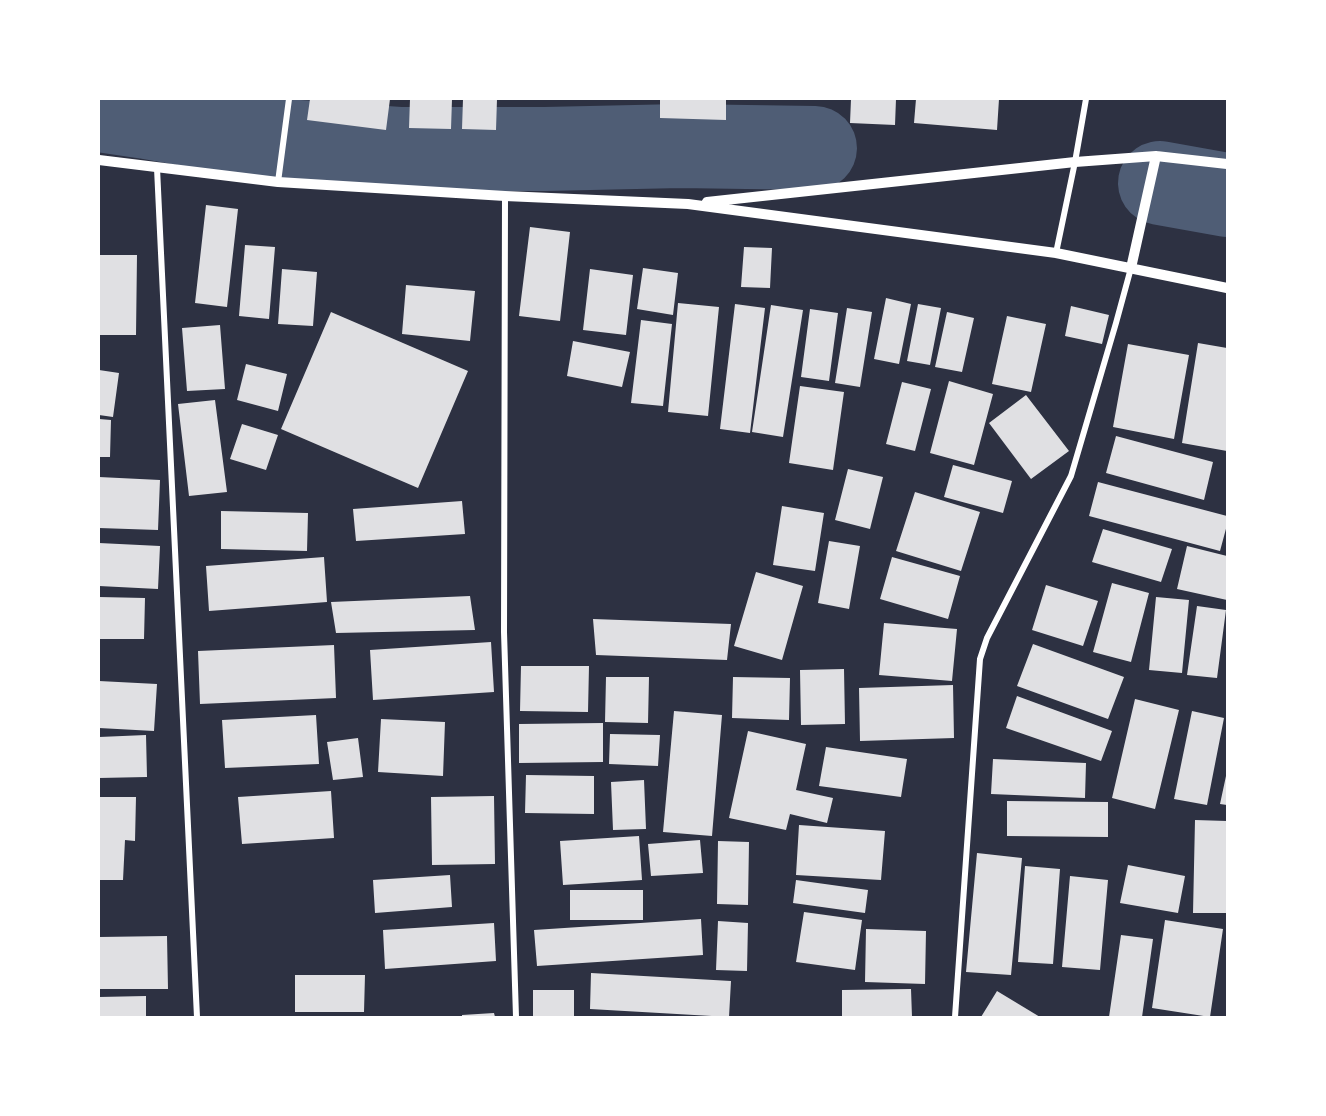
<!DOCTYPE html>
<html>
<head>
<meta charset="utf-8">
<style>
  body { margin:0 }
  #map { position:relative; width:1326px; height:1116px; overflow:hidden; background:#2d3142; font-family:"Space Grotesk",sans-serif }
  canvas { display:block }
  .frame { position:absolute; inset:0; border:100px solid #fff; pointer-events:none }
</style>
</head>
<body>
<div id="map">
<canvas width="1326" height="1116"></canvas>
<div class="frame"></div>
</div>
<script>
const c = document.querySelector('canvas').getContext('2d');
c.lineJoin = 'round';
function strokePath(path, color, width, dash) { c.strokeStyle = color; c.lineWidth = width; c.lineCap = dash ? 'butt' : 'round'; c.setLineDash(dash || []); c.stroke(path); }
function fillPath(path, color) { c.fillStyle = color; c.fill(path, 'evenodd'); }
strokePath(new Path2D(`
  M 99,110 L 146,117 L 283,141 L 399,149 L 545,149 L 680,146 L 815,148
  M 1160,183 L 1227,195`), '#4f5d75', 84);
fillPath(new Path2D(`
  M 310,99 L 390,99 L 386,130 L 307,120 Z
  M 410,99 L 452,99 L 451,129 L 409,128 Z
  M 463,99 L 497,99 L 496,130 L 462,129 Z
  M 660,99 L 726,99 L 726,120 L 660,118 Z
  M 851,99 L 896,99 L 895,125 L 850,123 Z
  M 916,99 L 999,99 L 997,130 L 914,123 Z
  M 206,205 L 238,209 L 227,307 L 195,303 Z
  M 530,227 L 570,232 L 560,321 L 519,316 Z
  M 245,245 L 275,247 L 269,319 L 239,316 Z
  M 744,247 L 772,248 L 770,288 L 741,287 Z
  M 99,255 L 137,255 L 136,335 L 99,335 Z
  M 643,268 L 678,273 L 673,315 L 637,309 Z
  M 282,269 L 317,272 L 313,326 L 278,324 Z
  M 590,269 L 633,275 L 626,335 L 583,330 Z
  M 406,285 L 475,291 L 470,341 L 402,334 Z
  M 886,298 L 911,304 L 899,364 L 874,359 Z
  M 678,303 L 719,307 L 708,416 L 668,412 Z
  M 735,304 L 765,308 L 750,433 L 720,429 Z
  M 918,304 L 941,308 L 930,365 L 907,361 Z
  M 771,305 L 803,310 L 783,437 L 752,432 Z
  M 1071,306 L 1109,315 L 1102,344 L 1065,336 Z
  M 847,308 L 872,312 L 860,387 L 835,383 Z
  M 810,309 L 838,313 L 829,381 L 801,377 Z
  M 331,312 L 468,371 L 418,488 L 281,429 Z
  M 947,312 L 974,318 L 962,372 L 935,367 Z
  M 1007,316 L 1046,324 L 1031,392 L 992,384 Z
  M 641,320 L 672,324 L 663,406 L 631,403 Z
  M 220,325 L 225,389 L 187,391 L 182,328 Z
  M 573,341 L 630,352 L 622,387 L 567,376 Z
  M 1198,343 L 1227,348 L 1227,451 L 1182,443 Z
  M 1128,344 L 1189,355 L 1174,439 L 1113,427 Z
  M 246,364 L 287,374 L 278,411 L 237,400 Z
  M 99,370 L 119,373 L 113,417 L 99,415 Z
  M 949,381 L 993,394 L 974,465 L 930,453 Z
  M 902,382 L 931,389 L 915,451 L 886,444 Z
  M 800,386 L 844,392 L 833,470 L 789,463 Z
  M 1026,395 L 1069,451 L 1031,479 L 989,423 Z
  M 215,400 L 227,492 L 189,496 L 178,404 Z
  M 99,419 L 111,420 L 110,457 L 99,457 Z
  M 242,424 L 278,435 L 266,470 L 230,459 Z
  M 1116,436 L 1213,462 L 1204,500 L 1106,473 Z
  M 953,465 L 1012,481 L 1003,513 L 944,497 Z
  M 848,469 L 883,477 L 870,529 L 835,520 Z
  M 99,477 L 160,480 L 158,530 L 99,528 Z
  M 1098,482 L 1227,516 L 1227,525 L 1220,551 L 1089,516 Z
  M 915,492 L 980,512 L 961,571 L 896,551 Z
  M 462,501 L 465,534 L 356,541 L 353,509 Z
  M 782,506 L 824,513 L 815,571 L 773,565 Z
  M 221,511 L 308,513 L 307,551 L 221,549 Z
  M 1103,529 L 1172,549 L 1161,582 L 1092,562 Z
  M 829,541 L 860,546 L 849,609 L 818,603 Z
  M 99,543 L 160,546 L 158,589 L 99,586 Z
  M 1187,546 L 1227,556 L 1227,600 L 1177,589 Z
  M 324,557 L 327,602 L 209,611 L 206,566 Z
  M 892,557 L 960,576 L 948,619 L 880,599 Z
  M 756,572 L 803,586 L 782,660 L 734,646 Z
  M 1112,583 L 1149,593 L 1131,662 L 1093,652 Z
  M 1046,585 L 1098,601 L 1083,646 L 1032,630 Z
  M 470,596 L 475,630 L 336,633 L 331,602 Z
  M 99,597 L 145,598 L 144,639 L 99,639 Z
  M 1156,597 L 1189,600 L 1182,673 L 1149,670 Z
  M 1197,606 L 1226,610 L 1217,678 L 1187,675 Z
  M 593,619 L 731,624 L 727,660 L 596,655 Z
  M 884,623 L 957,629 L 952,681 L 879,675 Z
  M 491,642 L 494,692 L 373,700 L 370,650 Z
  M 1033,644 L 1124,677 L 1108,719 L 1017,686 Z
  M 334,645 L 336,698 L 200,704 L 198,651 Z
  M 521,666 L 589,666 L 588,712 L 520,711 Z
  M 844,669 L 845,724 L 801,725 L 800,670 Z
  M 606,677 L 649,677 L 648,723 L 605,722 Z
  M 733,677 L 790,678 L 789,720 L 732,718 Z
  M 99,681 L 157,684 L 154,731 L 99,728 Z
  M 953,685 L 954,738 L 860,741 L 859,688 Z
  M 1017,696 L 1112,731 L 1101,761 L 1006,728 Z
  M 1135,699 L 1179,710 L 1155,809 L 1112,798 Z
  M 674,711 L 722,715 L 712,836 L 663,832 Z
  M 1192,711 L 1224,718 L 1207,805 L 1174,799 Z
  M 316,715 L 319,764 L 225,768 L 222,720 Z
  M 381,719 L 445,722 L 443,776 L 378,772 Z
  M 603,723 L 603,762 L 519,763 L 519,724 Z
  M 748,731 L 806,744 L 796,790 L 833,798 L 827,823 L 790,814 L 786,830 L 729,818 Z
  M 610,734 L 660,735 L 658,766 L 609,764 Z
  M 146,735 L 147,777 L 99,778 L 99,737 Z
  M 358,738 L 363,777 L 333,780 L 327,742 Z
  M 826,747 L 907,759 L 901,797 L 819,786 Z
  M 993,759 L 1086,763 L 1085,798 L 991,794 Z
  M 526,775 L 594,776 L 594,814 L 525,813 Z
  M 1226,776 L 1227,776 L 1227,805 L 1220,804 Z
  M 644,780 L 646,829 L 613,830 L 611,782 Z
  M 331,791 L 334,838 L 242,844 L 238,797 Z
  M 494,796 L 495,864 L 432,865 L 431,797 Z
  M 99,797 L 136,797 L 135,841 L 125,840 L 123,880 L 99,880 Z
  M 1007,801 L 1108,802 L 1108,837 L 1007,836 Z
  M 1195,820 L 1227,821 L 1227,913 L 1193,913 Z
  M 799,825 L 885,831 L 881,880 L 796,875 Z
  M 639,836 L 642,880 L 563,885 L 560,841 Z
  M 700,840 L 703,873 L 651,876 L 648,844 Z
  M 718,841 L 749,842 L 748,905 L 717,904 Z
  M 977,853 L 1022,858 L 1011,975 L 966,972 Z
  M 1128,865 L 1185,876 L 1178,913 L 1120,903 Z
  M 1025,866 L 1060,869 L 1053,964 L 1018,962 Z
  M 450,875 L 452,907 L 375,913 L 373,880 Z
  M 1070,876 L 1108,880 L 1100,970 L 1062,967 Z
  M 796,880 L 868,890 L 865,913 L 793,903 Z
  M 570,890 L 643,890 L 643,920 L 570,920 Z
  M 804,912 L 862,920 L 855,970 L 796,962 Z
  M 701,919 L 703,955 L 537,966 L 534,930 Z
  M 1165,920 L 1223,929 L 1210,1017 L 1152,1008 Z
  M 718,921 L 748,923 L 747,971 L 716,970 Z
  M 494,923 L 496,961 L 385,969 L 383,930 Z
  M 866,929 L 926,931 L 925,984 L 865,982 Z
  M 1121,935 L 1153,939 L 1142,1017 L 1109,1017 Z
  M 167,936 L 168,989 L 99,989 L 99,937 Z
  M 591,973 L 731,981 L 729,1017 L 590,1009 Z
  M 295,975 L 365,975 L 364,1012 L 295,1012 Z
  M 911,989 L 912,1017 L 842,1017 L 842,990 Z
  M 533,990 L 574,990 L 574,1017 L 533,1017 Z
  M 997,991 L 1040,1017 L 981,1017 Z
  M 146,996 L 146,1017 L 99,1017 L 99,997 Z
  M 494,1013 L 495,1017 L 462,1017 L 462,1015 Z`), '#e0e0e3');
strokePath(new Path2D(`
  M 157,168 L 197,1017
  M 278,182 L 289,99
  M 505,196 L 504,632 L 516,1017
  M 1056,253 L 1075,162 L 1086,99
  M 955,1017 L 980,659 L 987,638 L 1071,476 L 1116,323 L 1131,268`), '#fff', 6);
strokePath(new Path2D(`
  M 99,160 L 278,182 L 505,196 L 688,204 L 1056,253 L 1227,288
  M 707,202 L 1075,162 L 1156,156 L 1227,164
  M 1131,268 L 1156,156`), '#fff', 10);
</script>
</body>
</html>
